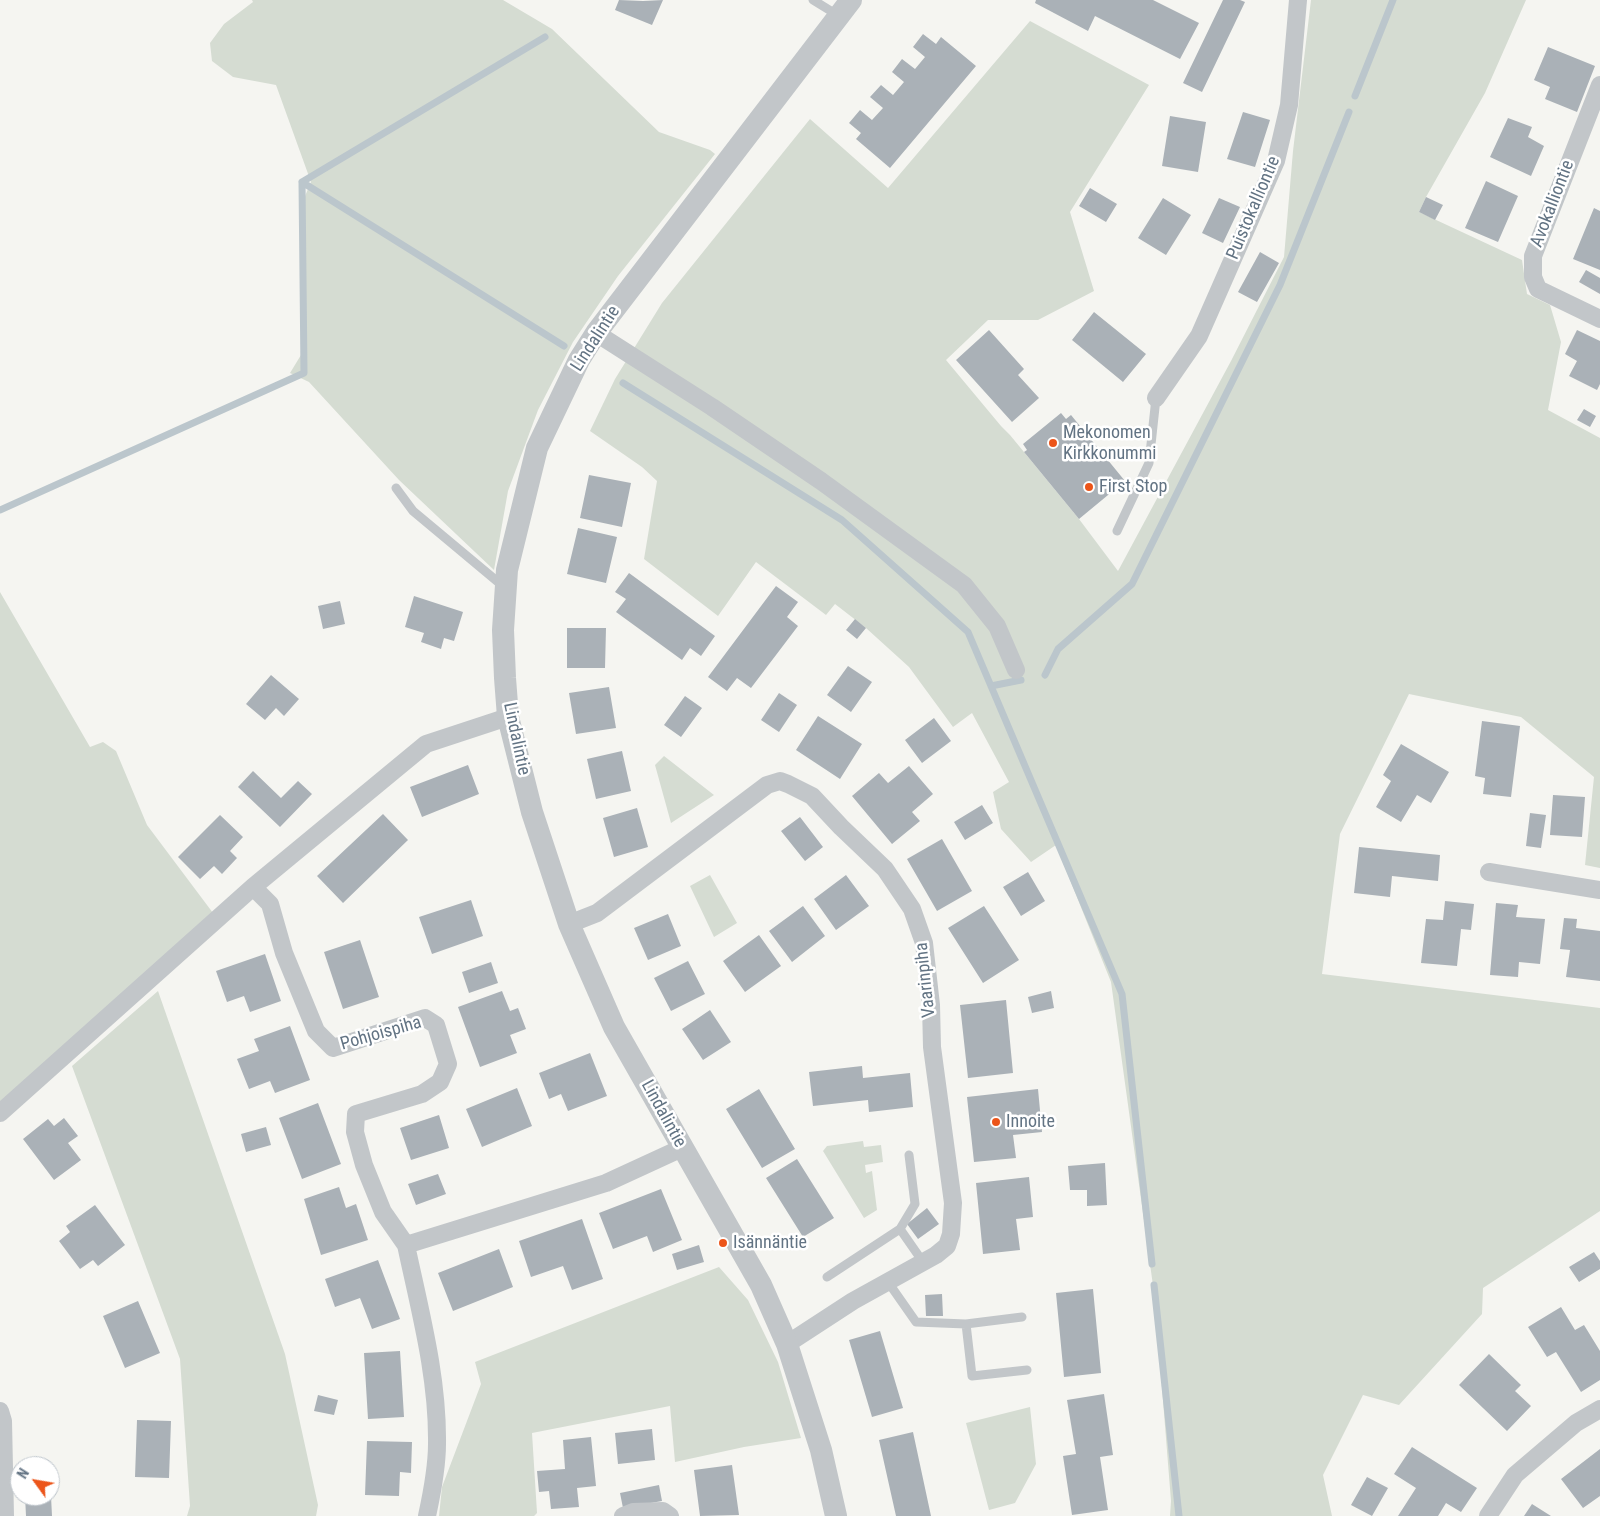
<!DOCTYPE html>
<html>
<head>
<meta charset="utf-8">
<style>
  body { margin:0 }
  #map { position:relative; width:1600px; height:1516px; overflow:hidden; background:#f5f5f1; font-family:"Roboto Condensed",sans-serif }
  canvas { display:block }
  .north { position:absolute; left:10px; top:1456px; width:50px; height:50px; box-sizing:border-box; background:#fff; border:1px solid #c0c7cd; border-radius:50%; rotate:302deg; font-size:14px; font-weight:700; line-height:20px; text-align:center; color:#627383 }
  .north::after { content:''; display:block; margin:auto; width:18px; height:22px; background:#ec551a; clip-path:polygon(50% 0,100% 100%,50% 72%,0 100%) }
</style>
</head>
<body>
<div id="map">
<canvas width="1600" height="1516"></canvas>
<div class="north">N</div>
</div>
<script>
const c = document.querySelector('canvas').getContext('2d');
c.lineJoin = 'round';
function fillPath(path, color) { c.fillStyle = color; c.fill(path, 'evenodd'); }
function strokePath(path, color, width, dash) { c.strokeStyle = color; c.lineWidth = width; c.lineCap = dash ? 'butt' : 'round'; c.setLineDash(dash || []); c.stroke(path); }
function drawText(font, color, halo, rows, align = 'center') {
  c.font = font + ' "Roboto Condensed",sans-serif'; c.lineWidth = 5; c.setLineDash([]); c.textBaseline = 'middle'; c.strokeStyle = halo; c.fillStyle = color; for (const [text, x, y, turn = 0] of rows) {
    c.save(); c.translate(x, y); c.rotate((+turn || 0) * Math.PI / 180); c.textAlign = isNaN(turn) ? turn : align; if (halo) c.strokeText(text, 0, 0); c.fillText(text, 0, 0); c.restore();
  }
}
fillPath(new Path2D(`
  M 252,0 L 503,0 L 552,29 L 659,132 L 710,150 L 715,154 L 618,276 L 573,342 L 538,410 L 508,491 L 494,570 L 399,480 L 309,382 L 290,373 L 301,355 L 303,201 L 311,182 L 276,85 L 233,77 L 212,61 L 210,43 L 224,24 L 253,2 Z
  M 1311,0 L 1526,0 L 1485,93 L 1426,197 L 1419,212 L 1522,260 L 1527,294 L 1550,305 L 1561,342 L 1548,410 L 1600,438 L 1600,868 L 1585,865 L 1594,777 L 1521,717 L 1409,694 L 1340,834 L 1322,974 L 1600,1008 L 1600,1211 L 1483,1288 L 1482,1314 L 1399,1405 L 1363,1395 L 1323,1475 L 1332,1516 L 1170,1516 L 1171,1501 L 1155,1300 L 1111,982 L 1056,845 L 1031,862 L 1001,829 L 993,792 L 1009,782 L 972,713 L 953,727 L 909,667 L 866,628 L 835,604 L 826,615 L 756,562 L 718,616 L 644,559 L 657,481 L 642,467 L 590,431 L 615,379 L 662,303 L 810,119 L 888,188 L 1030,21 L 1149,85 L 1070,212 L 1094,291 L 1038,320 L 988,320 L 946,360 L 1001,426 L 1010,435 L 1079,519 L 1118,571 L 1231,361 L 1284,257 L 1293,151 Z
  M 0,592 L 90,747 L 103,742 L 116,751 L 147,825 L 213,913 L 0,1102 Z
  M 664,756 L 714,795 L 671,823 L 655,765 Z
  M 710,875 L 737,923 L 714,937 L 690,886 Z
  M 158,991 L 285,1354 L 318,1505 L 316,1516 L 187,1516 L 190,1506 L 180,1359 L 72,1066 Z
  M 863,1141 L 864,1147 L 881,1145 L 883,1162 L 865,1165 L 866,1173 L 872,1171 L 877,1210 L 864,1218 L 823,1151 L 827,1146 Z
  M 719,1267 L 748,1300 L 778,1362 L 801,1438 L 744,1447 L 675,1462 L 670,1406 L 532,1433 L 537,1513 L 534,1516 L 439,1516 L 442,1487 L 481,1384 L 475,1362 Z
  M 1030,1407 L 1036,1464 L 1015,1503 L 989,1510 L 966,1423 Z`), '#d5dcd2');
strokePath(new Path2D(`
  M 1355,96 L 1393,0
  M 302,182 L 545,37
  M 623,383 L 842,520 L 968,632 L 1122,994 L 1152,1264
  M 0,510 L 304,373 L 302,182 L 564,346
  M 1045,675 L 1058,649 L 1132,584 L 1280,285 L 1349,112
  M 991,686 L 1021,680
  M 1154,1285 L 1179,1516`), '#bbc6cc', 7);
fillPath(new Path2D(`
  M 619,0 L 643,1 L 663,0 L 652,25 L 615,10 Z
  M 1036,0 L 1153,0 L 1199,23 L 1180,59 L 1095,16 L 1088,31 L 1035,3 Z
  M 1223,0 L 1240,0 L 1245,2 L 1202,92 L 1183,83 Z
  M 923,34 L 936,44 L 941,37 L 976,66 L 890,168 L 856,139 L 861,133 L 849,123 L 860,110 L 872,120 L 883,108 L 870,97 L 881,85 L 893,95 L 904,82 L 892,72 L 902,59 L 915,69 L 925,57 L 913,47 Z
  M 1548,47 L 1595,66 L 1577,112 L 1545,99 L 1550,87 L 1534,80 Z
  M 1243,112 L 1270,120 L 1255,167 L 1227,159 Z
  M 1170,116 L 1206,122 L 1198,172 L 1162,166 Z
  M 1508,118 L 1532,127 L 1528,137 L 1544,146 L 1531,176 L 1490,157 Z
  M 1486,181 L 1518,196 L 1498,242 L 1465,228 Z
  M 1090,188 L 1117,204 L 1106,222 L 1079,206 Z
  M 1426,197 L 1443,205 L 1435,220 L 1419,212 Z
  M 1163,198 L 1191,215 L 1166,255 L 1138,238 Z
  M 1219,198 L 1240,207 L 1223,243 L 1202,233 Z
  M 1594,208 L 1600,211 L 1600,270 L 1573,259 Z
  M 1260,252 L 1279,263 L 1257,302 L 1238,292 Z
  M 1586,270 L 1600,278 L 1600,294 L 1579,282 Z
  M 1094,312 L 1146,354 L 1123,382 L 1072,340 Z
  M 989,330 L 1024,369 L 1018,375 L 1039,398 L 1012,422 L 956,360 Z
  M 1577,330 L 1600,341 L 1600,384 L 1597,390 L 1569,376 L 1577,361 L 1565,354 Z
  M 1584,409 L 1596,416 L 1590,427 L 1577,420 Z
  M 1061,413 L 1066,419 L 1071,415 L 1125,481 L 1079,519 L 1024,452 L 1027,450 L 1023,444 Z
  M 589,475 L 631,483 L 622,527 L 580,518 Z
  M 578,528 L 617,537 L 606,583 L 567,574 Z
  M 629,573 L 715,636 L 701,656 L 690,648 L 682,660 L 616,612 L 626,599 L 615,592 Z
  M 776,586 L 798,602 L 787,617 L 798,626 L 751,688 L 737,678 L 727,691 L 708,677 Z
  M 414,596 L 463,612 L 454,641 L 444,638 L 441,649 L 421,642 L 424,633 L 405,627 Z
  M 340,601 L 345,624 L 323,629 L 318,606 Z
  M 855,619 L 866,628 L 857,639 L 846,630 Z
  M 567,628 L 606,628 L 605,668 L 567,668 Z
  M 848,666 L 872,682 L 851,712 L 827,695 Z
  M 271,675 L 299,699 L 284,716 L 276,708 L 265,720 L 246,704 Z
  M 609,687 L 616,728 L 576,734 L 569,693 Z
  M 779,693 L 797,705 L 779,732 L 761,720 Z
  M 685,696 L 702,708 L 681,737 L 664,725 Z
  M 818,716 L 862,744 L 840,779 L 796,750 Z
  M 934,718 L 951,741 L 922,763 L 905,740 Z
  M 1482,721 L 1520,726 L 1511,797 L 1483,794 L 1485,778 L 1475,776 Z
  M 1401,744 L 1449,772 L 1431,803 L 1417,795 L 1401,822 L 1376,807 L 1391,781 L 1383,775 Z
  M 622,751 L 631,791 L 596,799 L 587,759 Z
  M 468,765 L 479,794 L 422,817 L 410,787 Z
  M 909,766 L 933,794 L 912,812 L 920,821 L 892,844 L 852,796 L 879,773 L 888,783 Z
  M 253,771 L 281,798 L 298,781 L 312,794 L 280,827 L 238,787 Z
  M 1553,795 L 1585,797 L 1582,837 L 1550,835 Z
  M 982,805 L 993,823 L 965,840 L 954,822 Z
  M 637,808 L 648,847 L 614,857 L 603,818 Z
  M 1530,813 L 1546,815 L 1541,848 L 1526,846 Z
  M 383,814 L 408,840 L 343,903 L 317,876 Z
  M 220,815 L 243,837 L 230,851 L 237,858 L 222,874 L 214,866 L 200,879 L 178,857 Z
  M 800,817 L 823,847 L 805,861 L 781,831 Z
  M 942,839 L 972,891 L 937,911 L 907,859 Z
  M 1359,847 L 1440,855 L 1438,881 L 1392,876 L 1390,897 L 1354,893 Z
  M 1028,872 L 1045,901 L 1021,916 L 1003,887 Z
  M 846,875 L 869,906 L 836,930 L 814,899 Z
  M 471,900 L 483,936 L 432,954 L 419,917 Z
  M 1445,901 L 1474,904 L 1471,930 L 1461,929 L 1457,966 L 1421,963 L 1426,919 L 1443,920 Z
  M 1496,903 L 1518,905 L 1516,917 L 1545,919 L 1540,964 L 1519,962 L 1518,977 L 1490,975 Z
  M 803,906 L 825,936 L 792,962 L 769,931 Z
  M 984,906 L 1019,960 L 983,983 L 948,928 Z
  M 668,914 L 681,946 L 648,960 L 634,928 Z
  M 1564,918 L 1577,919 L 1576,928 L 1600,931 L 1600,981 L 1566,977 L 1570,950 L 1560,949 Z
  M 759,935 L 781,966 L 745,992 L 723,961 Z
  M 360,940 L 379,997 L 343,1009 L 324,952 Z
  M 265,954 L 281,1001 L 250,1012 L 244,996 L 227,1002 L 216,971 Z
  M 688,961 L 705,994 L 671,1011 L 654,978 Z
  M 491,962 L 498,983 L 469,993 L 462,972 Z
  M 502,991 L 510,1011 L 518,1008 L 526,1029 L 510,1035 L 517,1053 L 480,1067 L 458,1007 Z
  M 1051,991 L 1054,1008 L 1032,1013 L 1028,997 Z
  M 1006,1000 L 1013,1073 L 968,1078 L 960,1005 Z
  M 710,1010 L 731,1042 L 703,1060 L 682,1029 Z
  M 290,1026 L 310,1080 L 275,1093 L 270,1081 L 249,1089 L 237,1059 L 259,1051 L 254,1039 Z
  M 590,1053 L 607,1096 L 568,1111 L 561,1094 L 549,1099 L 539,1073 Z
  M 862,1066 L 863,1078 L 910,1073 L 913,1107 L 869,1112 L 868,1100 L 813,1106 L 809,1072 Z
  M 517,1088 L 532,1126 L 482,1147 L 466,1109 Z
  M 759,1089 L 795,1149 L 762,1168 L 726,1109 Z
  M 1038,1089 L 1042,1132 L 1013,1135 L 1016,1158 L 974,1162 L 967,1097 Z
  M 318,1103 L 341,1164 L 302,1179 L 279,1118 Z
  M 439,1115 L 449,1148 L 411,1160 L 400,1128 Z
  M 64,1118 L 78,1136 L 68,1143 L 81,1160 L 54,1180 L 23,1139 L 48,1119 L 54,1126 Z
  M 266,1127 L 271,1145 L 246,1152 L 241,1134 Z
  M 797,1159 L 834,1218 L 803,1237 L 766,1178 Z
  M 1105,1163 L 1107,1205 L 1087,1206 L 1087,1190 L 1070,1190 L 1068,1166 Z
  M 438,1174 L 446,1194 L 416,1205 L 408,1184 Z
  M 1029,1177 L 1033,1217 L 1016,1219 L 1020,1250 L 983,1254 L 976,1183 Z
  M 339,1187 L 346,1208 L 356,1204 L 368,1240 L 321,1255 L 304,1199 Z
  M 661,1189 L 682,1240 L 653,1252 L 647,1236 L 613,1249 L 599,1213 Z
  M 95,1205 L 125,1245 L 98,1266 L 93,1260 L 80,1269 L 59,1241 L 70,1232 L 66,1226 Z
  M 927,1208 L 939,1224 L 918,1239 L 907,1224 Z
  M 582,1219 L 603,1279 L 572,1290 L 563,1266 L 531,1277 L 519,1241 Z
  M 699,1245 L 704,1262 L 677,1270 L 672,1254 Z
  M 499,1249 L 513,1287 L 453,1311 L 438,1273 Z
  M 1594,1252 L 1600,1261 L 1600,1269 L 1579,1282 L 1569,1267 Z
  M 378,1260 L 400,1319 L 372,1329 L 360,1298 L 335,1307 L 325,1279 Z
  M 1093,1289 L 1101,1373 L 1064,1377 L 1056,1293 Z
  M 942,1294 L 943,1316 L 926,1316 L 925,1295 Z
  M 138,1301 L 160,1353 L 125,1368 L 103,1316 Z
  M 1561,1307 L 1575,1330 L 1584,1325 L 1600,1351 L 1600,1380 L 1581,1392 L 1556,1352 L 1547,1357 L 1528,1327 Z
  M 880,1331 L 903,1408 L 872,1417 L 849,1340 Z
  M 400,1351 L 404,1417 L 368,1419 L 364,1353 Z
  M 1489,1354 L 1521,1385 L 1515,1391 L 1531,1406 L 1507,1431 L 1459,1385 Z
  M 1104,1394 L 1113,1455 L 1100,1457 L 1108,1510 L 1072,1515 L 1063,1456 L 1076,1454 L 1067,1400 Z
  M 318,1395 L 338,1400 L 334,1415 L 314,1411 Z
  M 137,1420 L 171,1421 L 169,1478 L 135,1477 Z
  M 652,1429 L 655,1460 L 618,1464 L 615,1433 Z
  M 913,1432 L 931,1516 L 896,1516 L 879,1440 Z
  M 591,1437 L 596,1486 L 577,1488 L 579,1507 L 551,1509 L 549,1491 L 539,1492 L 537,1471 L 565,1469 L 563,1440 Z
  M 367,1441 L 412,1442 L 411,1473 L 400,1472 L 399,1496 L 365,1495 Z
  M 1412,1447 L 1477,1488 L 1461,1512 L 1446,1503 L 1438,1516 L 1398,1516 L 1416,1488 L 1394,1474 Z
  M 1600,1449 L 1600,1496 L 1583,1508 L 1561,1479 Z
  M 732,1465 L 739,1515 L 700,1516 L 694,1470 Z
  M 1367,1477 L 1388,1488 L 1372,1516 L 1351,1505 Z
  M 659,1485 L 662,1501 L 623,1508 L 620,1493 Z
  M 25,1496 L 51,1496 L 52,1516 L 26,1516 Z
  M 1532,1504 L 1551,1516 L 1524,1516 Z`), '#aab1b7');
strokePath(new Path2D(`
  M 813,0 L 839,16
  M 396,488 L 413,511 L 504,587
  M 1117,531 L 1149,463 L 1156,398
  M 900,1229 L 923,1262
  M 827,1277 L 900,1229 L 915,1204 L 909,1155
  M 888,1282 L 916,1322 L 966,1324
  M 1022,1317 L 966,1324 L 972,1376 L 1027,1370`), '#c2c6c9', 9);
strokePath(new Path2D(`
  M 1600,85 L 1533,256 L 1533,277 L 1538,289 L 1600,319
  M 596,333 L 712,407 L 821,481 L 964,585 L 997,626 L 1016,670
  M 1156,398 L 1199,336 L 1276,161 L 1289,105 L 1298,0
  M 1489,872 L 1600,890
  M 253,887 L 270,904 L 284,953 L 316,1031 L 333,1048 L 425,1018 L 436,1025 L 448,1064 L 440,1082 L 422,1094 L 356,1114 L 355,1132 L 364,1165 L 383,1212 L 406,1245
  M 569,924 L 597,913 L 767,785 L 780,781 L 788,784 L 812,796 L 841,827 L 885,869 L 912,909 L 924,943 L 931,1005 L 932,1047 L 953,1203 L 951,1234 L 947,1246 L 936,1255 L 853,1301 L 787,1344
  M 0,1113 L 253,887 L 426,744 L 508,717
  M 0,1411 L 3,1421 L 5,1516
  M 427,1516 C 432,1493 437,1468 437,1444 C 438,1377 420,1311 406,1245 L 606,1183 L 682,1148
  M 623,1516 L 633,1512 L 663,1511 L 670,1516
  M 1488,1516 L 1515,1475 L 1576,1423 L 1600,1409`), '#c2c6c9', 18);
strokePath(new Path2D(`
  M 836,1516 L 821,1450 L 787,1344 L 761,1285 L 614,1027 L 569,924 L 532,812 L 508,717 L 505,678 L 503,630 L 507,570 L 537,448 L 579,360 L 596,333 L 851,0`), '#c2c6c9', 22);
for (const [x, y, r, color] of [
  [1053,443,5,"#ec551a"],
  [1089,487,5,"#ec551a"],
  [996,1122,5,"#ec551a"],
  [723,1243,5,"#ec551a"]
]) { const dot = new Path2D(); dot.arc(x, y, r, 0, 2 * Math.PI); c.fillStyle = color; c.fill(dot); strokePath(dot, '#fff', 2); }
drawText('18px', '#627383', '#fff', [
  ["Avokalliontie",1553,204,-69],
  ["Puistokalliontie",1254,208,-67],
  ["Lindalintie",596,339,-57],
  ["Lindalintie",516,739,78],
  ["Vaarinpiha",926,980,-96],
  ["Pohjoispiha",381,1034,-16],
  ["Lindalintie",663,1114,61]
]);
drawText('18px', '#627383', '#fff', [
  ["Mekonomen",1063,433],
  ["Kirkkonummi",1063,454],
  ["First Stop",1099,487],
  ["Innoite",1006,1122],
  ["Isännäntie",733,1243]
], 'left');
</script>
</body>
</html>
